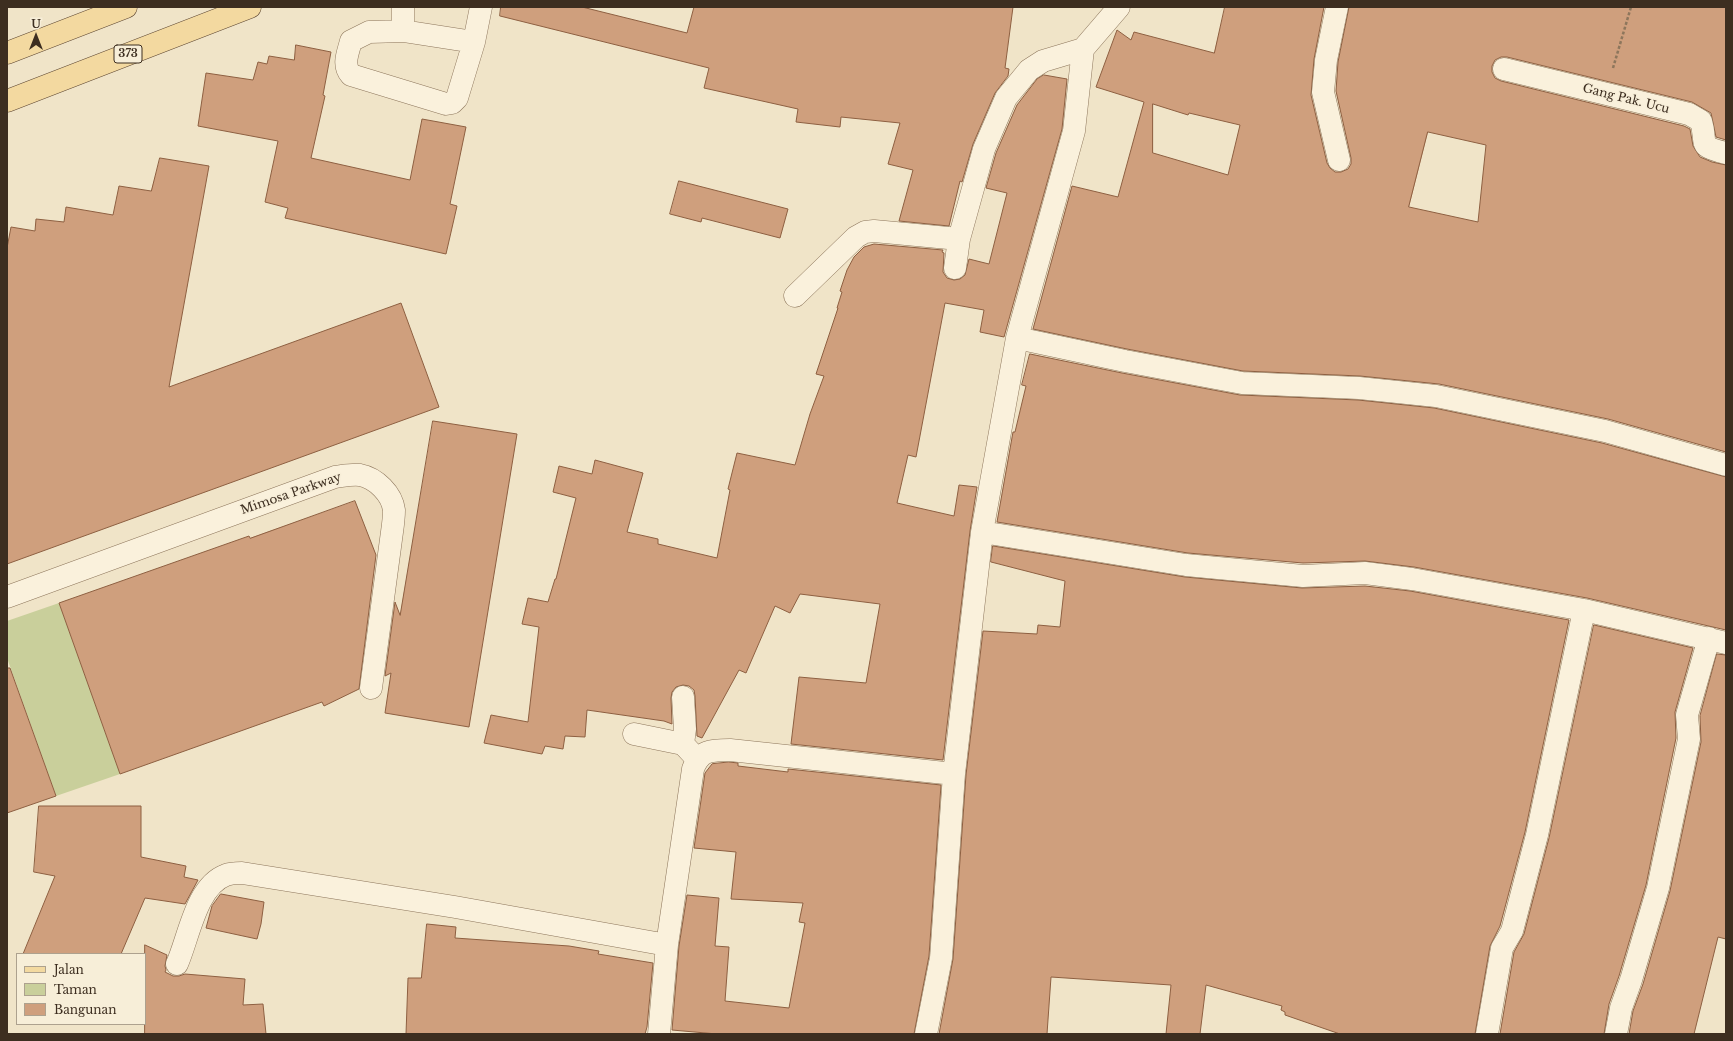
<!DOCTYPE html>
<html>
<head>
<meta charset="utf-8">
<style>
  body { margin:0 }
  #map { position:relative; width:1733px; height:1041px; overflow:hidden; background:#f0e4c8; font-family:"Libre Baskerville",serif }
  canvas { display:block }
  .frame { position:absolute; inset:0; border:8px solid #3d2e20; pointer-events:none }
  .legend { position:absolute; left:16px; top:953px; width:130px; height:72px; box-sizing:border-box; background:#f7eed8; border:1px solid #ada18e; margin:0; padding:5px 7px; list-style:none; font-size:12px; color:#3d2e20 }
  .legend li { display:flex; align-items:center; gap:8px; height:20px }
  .legend b { width:20px; border:1px solid #ada18e }
  .north { position:absolute; left:16px; top:16px; width:40px; height:40px; -webkit-text-stroke:3px #f7eed8; paint-order:stroke; rotate:0deg; font-size:11px; font-weight:700; line-height:16px; text-align:center; color:#3d2e20 }
  .north::after { content:''; display:block; margin:auto; width:14px; height:18px; background:#3d2e20; clip-path:polygon(50% 0,100% 100%,50% 72%,0 100%) }
</style>
</head>
<body>
<div id="map">
<canvas width="1733" height="1041"></canvas>
<div class="frame"></div>
<ul class="legend">
<li><b style="height:5px;background:#f3d9a0"></b>Jalan</li>
<li><b style="height:11px;background:#c9cf9b"></b>Taman</li>
<li><b style="height:11px;background:#cf9f7d"></b>Bangunan</li>
</ul>
<div class="north">U</div>
</div>
<script>
const c = document.querySelector('canvas').getContext('2d');
c.lineJoin = 'round';
function fillPath(path, color) { c.fillStyle = color; c.fill(path, 'evenodd'); }
function strokePath(path, color, width, dash) { c.strokeStyle = color; c.lineWidth = width; c.lineCap = dash ? 'butt' : 'round'; c.setLineDash(dash || []); c.stroke(path); }
function drawText(font, color, halo, rows, align = 'center') {
  c.font = font + ' "Libre Baskerville",serif'; c.lineWidth = 3; c.setLineDash([]); c.textBaseline = 'middle'; c.strokeStyle = halo; c.fillStyle = color; for (const [text, x, y, turn = 0] of rows) {
    c.save(); c.translate(x, y); c.rotate((+turn || 0) * Math.PI / 180); c.textAlign = isNaN(turn) ? turn : align; if (halo) c.strokeText(text, 0, 0); c.fillText(text, 0, 0); c.restore();
  }
}
fillPath(new Path2D(`
  M 59,603 L 120,774 L 56,796 L 7,658 L 7,621 Z`), '#c9cf9b');
const building = new Path2D(`
  M 501,7 L 582,7 L 687,33 L 694,7 L 1013,7 L 1005,68 L 1009,69 L 1008,76 L 995,93 L 973,144 L 962,182 L 960,181 L 949,226 L 899,221 L 913,170 L 888,164 L 900,123 L 841,117 L 840,127 L 796,122 L 798,109 L 704,88 L 709,68 L 500,16 Z
  M 1225,7 L 1324,7 L 1314,59 L 1311,95 L 1327,163 L 1330,168 L 1335,172 L 1341,172 L 1348,169 L 1351,164 L 1351,158 L 1336,91 L 1338,62 L 1349,7 L 1726,7 L 1726,140 L 1716,137 L 1711,113 L 1692,102 L 1507,57 L 1501,57 L 1495,60 L 1492,66 L 1492,72 L 1495,78 L 1501,81 L 1684,126 L 1690,129 L 1693,146 L 1700,157 L 1712,162 L 1726,165 L 1726,452 L 1608,419 L 1439,384 L 1360,376 L 1243,371 L 1127,349 L 1033,329 L 1072,186 L 1118,197 L 1144,102 L 1096,87 L 1117,30 L 1131,40 L 1134,32 L 1214,53 ZM 1153,104 L 1188,115 L 1189,113 L 1240,125 L 1228,175 L 1153,153 ZM 1428,132 L 1486,145 L 1478,222 L 1409,207 Z
  M 296,45 L 331,52 L 323,95 L 325,96 L 311,158 L 410,180 L 422,119 L 466,127 L 450,204 L 457,206 L 446,254 L 285,218 L 288,208 L 265,202 L 278,141 L 198,126 L 206,73 L 253,80 L 258,62 L 267,64 L 269,56 L 294,60 Z
  M 1044,75 L 1067,79 L 1062,129 L 1004,337 L 980,332 L 984,310 L 945,303 L 916,457 L 908,455 L 897,503 L 954,516 L 959,485 L 977,487 L 970,531 L 943,760 L 791,744 L 799,677 L 866,683 L 880,604 L 800,594 L 790,613 L 775,606 L 746,673 L 739,670 L 702,738 L 697,736 L 695,696 L 694,690 L 689,686 L 683,685 L 676,687 L 672,692 L 671,698 L 672,724 L 664,721 L 587,710 L 585,737 L 565,736 L 563,749 L 545,746 L 542,754 L 484,743 L 491,715 L 528,722 L 539,627 L 522,624 L 528,598 L 548,602 L 555,579 L 556,579 L 576,498 L 553,492 L 559,466 L 592,474 L 595,460 L 643,473 L 627,532 L 658,539 L 658,544 L 717,558 L 730,490 L 728,489 L 737,453 L 795,465 L 810,414 L 824,376 L 816,374 L 838,308 L 837,308 L 842,292 L 840,291 L 847,270 L 854,257 L 864,247 L 874,244 L 943,250 L 942,252 L 944,253 L 943,272 L 947,278 L 954,280 L 960,279 L 965,275 L 969,259 L 989,264 L 1007,193 L 986,188 L 996,153 L 1017,105 L 1037,79 Z
  M 160,158 L 209,166 L 169,387 L 401,303 L 439,407 L 7,564 L 7,248 L 11,227 L 35,231 L 36,219 L 64,222 L 66,207 L 113,215 L 119,186 L 151,191 Z
  M 679,181 L 788,209 L 780,238 L 702,218 L 701,222 L 670,214 Z
  M 1030,354 L 1122,373 L 1240,395 L 1358,400 L 1434,408 L 1602,443 L 1726,477 L 1726,630 L 1587,598 L 1414,567 L 1365,561 L 1303,563 L 1188,553 L 997,522 L 1013,432 L 1015,432 L 1026,386 L 1022,385 Z
  M 433,421 L 517,434 L 469,727 L 385,713 L 391,673 L 385,676 L 395,602 L 400,615 Z
  M 355,501 L 376,555 L 359,689 L 324,706 L 322,702 L 120,774 L 59,603 L 249,536 L 250,538 Z
  M 993,546 L 1185,577 L 1302,588 L 1365,586 L 1410,591 L 1569,620 L 1525,832 L 1500,926 L 1490,946 L 1475,1034 L 1340,1034 L 1285,1015 L 1285,1012 L 1281,1010 L 1282,1006 L 1206,985 L 1200,1034 L 1166,1034 L 1171,985 L 1051,977 L 1047,1034 L 939,1034 L 953,959 L 966,775 L 983,631 L 1037,634 L 1038,625 L 1060,627 L 1065,581 L 991,562 Z
  M 1594,625 L 1693,648 L 1675,712 L 1676,738 L 1646,885 L 1619,976 L 1609,1004 L 1604,1034 L 1500,1034 L 1514,952 L 1524,934 L 1549,838 Z
  M 1717,654 L 1726,655 L 1726,939 L 1718,937 L 1694,1034 L 1629,1034 L 1633,1011 L 1643,984 L 1670,891 L 1701,742 L 1700,716 Z
  M 7,668 L 10,668 L 56,796 L 7,813 Z
  M 729,762 L 738,763 L 738,766 L 788,772 L 788,769 L 941,785 L 929,956 L 914,1034 L 717,1034 L 672,1030 L 679,946 L 687,895 L 719,898 L 715,946 L 729,947 L 725,1001 L 789,1008 L 805,923 L 799,922 L 803,903 L 731,899 L 736,852 L 694,848 L 705,773 L 712,764 Z
  M 39,806 L 141,806 L 141,857 L 186,866 L 184,877 L 198,880 L 185,904 L 145,898 L 121,954 L 23,954 L 55,876 L 34,872 Z
  M 221,894 L 264,902 L 261,924 L 257,939 L 206,928 L 212,906 Z
  M 427,924 L 456,927 L 455,938 L 569,946 L 599,951 L 598,954 L 653,963 L 647,1027 L 645,1034 L 406,1034 L 408,978 L 421,978 Z
  M 145,945 L 167,955 L 165,966 L 166,970 L 165,972 L 173,976 L 179,976 L 185,974 L 245,979 L 243,1005 L 263,1004 L 266,1034 L 145,1034 Z`);
fillPath(building, '#cf9f7d');
strokePath(building, '#8d5f41', 1);
const minor = new Path2D(`
  M 1337,7 L 1326,60 L 1323,92 L 1339,160
  M 403,31 L 403,7
  M 474,42 L 403,31 L 369,32 L 351,41 C 348,53 342,65 351,75 L 446,104 L 452,103 L 457,98 L 474,42 L 481,7
  M 1504,69 L 1689,114 L 1701,121 C 1708,145 1696,146 1726,153
  M 955,268 L 959,239 L 984,149 L 1006,98 L 1029,70 L 1043,61 L 1083,49
  M 795,296 L 856,237 L 865,232 L 874,231 L 959,239
  M 1017,338 L 1125,361 L 1242,383 L 1359,388 L 1436,396 L 1605,431 L 1726,465
  M 982,532 L 1186,565 L 1303,576 L 1365,573 L 1412,579 L 1584,610 L 1726,643
  M 7,597 L 335,477 C 343,476 352,474 360,475 C 376,478 392,494 394,510 C 394,517 393,525 392,532 L 371,688
  M 683,697 L 685,729 L 683,744 L 697,759
  M 634,734 L 683,744
  M 177,964 C 189,937 196,886 226,875 C 231,873 237,873 242,873 L 455,907 L 667,945
  M 659,1034 L 667,945 L 693,769 C 700,750 711,750 730,750 L 954,774
  M 926,1034 L 941,958 L 954,774 L 982,532 L 1017,338 L 1074,131 L 1083,49 L 1119,7
  M 1487,1034 L 1502,948 L 1512,931 L 1537,835 L 1584,610
  M 1616,1034 L 1621,1008 L 1631,980 L 1658,888 L 1689,739 L 1687,715 L 1709,638`);
const major = new Path2D(`
  M 7,53 L 126,7
  M 7,101 L 250,7`);
strokePath(minor, '#8d765c', 23);
strokePath(major, '#5b4430', 23);
strokePath(new Path2D(`
  M 1613,68 L 1631,7`), '#8d765c', 2.5, [3, 2]);
strokePath(minor, '#faf1dc', 22);
strokePath(major, '#f3d9a0', 22);
for (const [x, y, w] of [
  [128,54,28]
]) { const box = new Path2D(); box.roundRect(x - w / 2, y - 9, w, 18, 3); c.fillStyle = '#f7eed8'; c.fill(box); strokePath(box, '#3d2e20', 1); }
drawText('bold 11px', '#3d2e20', null, [
  ["373",128,54]
]);
drawText('12px', '#3d2e20', '#f7eed8', [
  ["Gang Pak. Ucu",1626,99,14],
  ["Mimosa Parkway",291,494,-19]
]);
</script>
</body>
</html>
